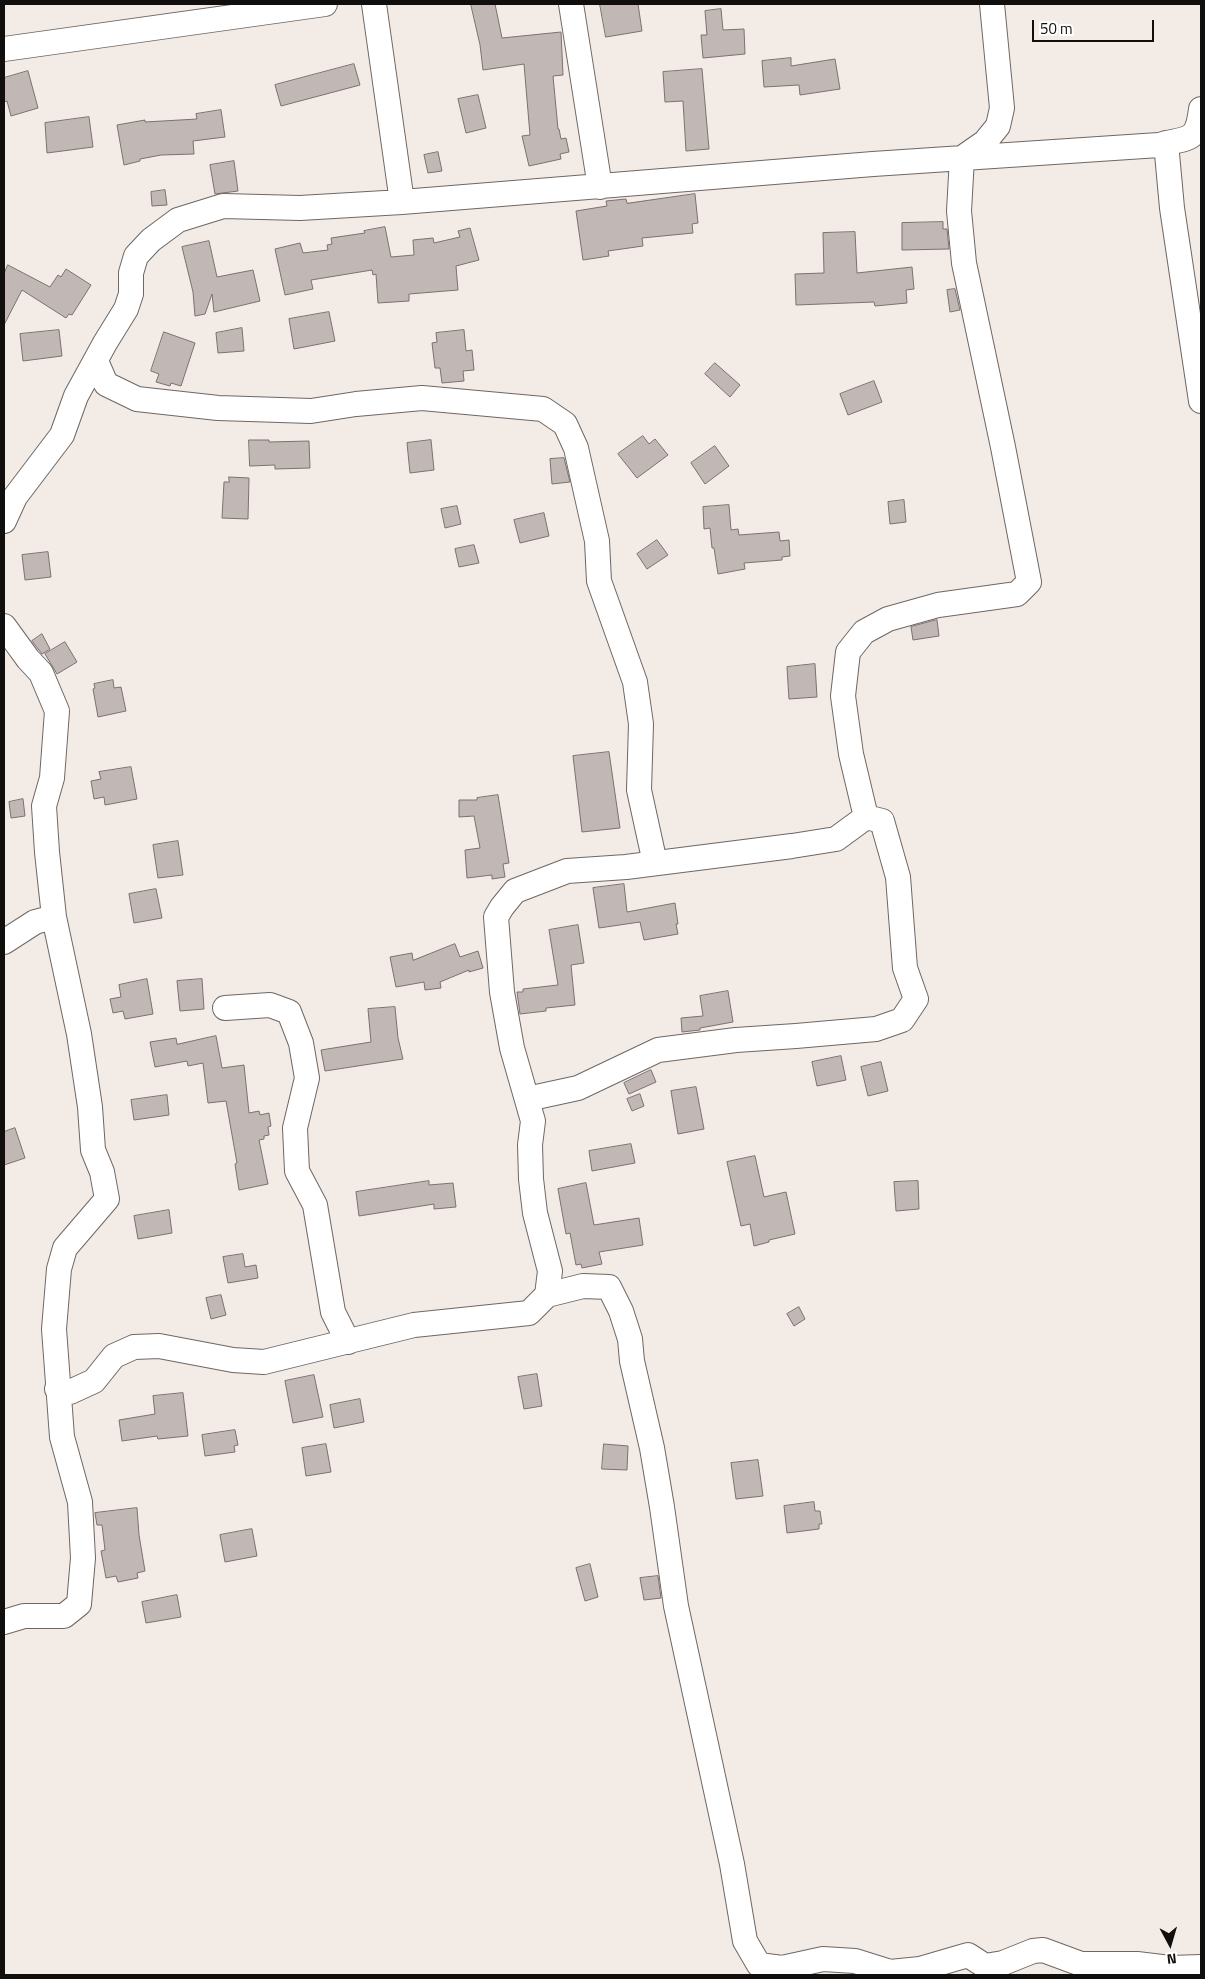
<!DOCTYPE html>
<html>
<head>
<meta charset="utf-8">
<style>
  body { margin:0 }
  #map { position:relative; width:1205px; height:1979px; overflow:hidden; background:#f3ebe6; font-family:"Titillium Web",sans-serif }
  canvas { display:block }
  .frame { position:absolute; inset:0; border:5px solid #110f0d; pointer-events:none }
  .north { position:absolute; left:1145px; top:1919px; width:50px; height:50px; -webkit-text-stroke:4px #fff; paint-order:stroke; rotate:174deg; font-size:14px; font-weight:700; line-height:20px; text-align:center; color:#110f0d }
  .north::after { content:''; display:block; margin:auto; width:18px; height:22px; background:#110f0d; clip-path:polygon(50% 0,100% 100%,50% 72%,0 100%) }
  .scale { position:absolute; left:1032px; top:20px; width:122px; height:22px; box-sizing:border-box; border:2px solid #110f0d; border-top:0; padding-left:6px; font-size:15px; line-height:18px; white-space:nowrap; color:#110f0d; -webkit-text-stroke:4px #fff; paint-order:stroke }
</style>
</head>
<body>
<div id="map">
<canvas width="1205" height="1979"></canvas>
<div class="frame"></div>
<div class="north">N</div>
<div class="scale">50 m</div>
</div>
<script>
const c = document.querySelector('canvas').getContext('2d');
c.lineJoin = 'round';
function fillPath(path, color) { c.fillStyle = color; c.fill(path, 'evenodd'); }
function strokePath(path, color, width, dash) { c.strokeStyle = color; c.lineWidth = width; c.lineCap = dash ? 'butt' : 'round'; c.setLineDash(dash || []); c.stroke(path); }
const building = new Path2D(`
  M 471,4 L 495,4 L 502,38 L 561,32 L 563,75 L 553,76 L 558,129 L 559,129 L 561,139 L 566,138 L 569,152 L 560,154 L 561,159 L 529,166 L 522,136 L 530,135 L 524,64 L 483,70 L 480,45 Z
  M 600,4 L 638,4 L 642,31 L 606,37 Z
  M 721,9 L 723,30 L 744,29 L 745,54 L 703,58 L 701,35 L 707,35 L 705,11 Z
  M 791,58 L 791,66 L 835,59 L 840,89 L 800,95 L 799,85 L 764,87 L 762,61 Z
  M 354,64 L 360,85 L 281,106 L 275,85 Z
  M 702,69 L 709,149 L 686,151 L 683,101 L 665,102 L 663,72 Z
  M 28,71 L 38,108 L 11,116 L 7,101 L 4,102 L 4,78 Z
  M 478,95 L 486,128 L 466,133 L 458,99 Z
  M 221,110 L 225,137 L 193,141 L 194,154 L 161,155 L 140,159 L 140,161 L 124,165 L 117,125 L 145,120 L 145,122 L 197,119 L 196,114 Z
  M 89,117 L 93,147 L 47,153 L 45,123 Z
  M 438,152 L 442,171 L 428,173 L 424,155 Z
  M 234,161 L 238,191 L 215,194 L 210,165 Z
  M 165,190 L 167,205 L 152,206 L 151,192 Z
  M 695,194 L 698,223 L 692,224 L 693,233 L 642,238 L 643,246 L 608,251 L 609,256 L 583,260 L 576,211 L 607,206 L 606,201 L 626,199 L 627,203 Z
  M 943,222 L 943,229 L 947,229 L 949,249 L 902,250 L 902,223 Z
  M 385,227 L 391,257 L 414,255 L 413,240 L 433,238 L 434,243 L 460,237 L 458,231 L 470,228 L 479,260 L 456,266 L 458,290 L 409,294 L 409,301 L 378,303 L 376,274 L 373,275 L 372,270 L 311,280 L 313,289 L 285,295 L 275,249 L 300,243 L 303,253 L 328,250 L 327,245 L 332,244 L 331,238 L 365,233 L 364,231 Z
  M 855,232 L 857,273 L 912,267 L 914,289 L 906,290 L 907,303 L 875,306 L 874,302 L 796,305 L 795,274 L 824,273 L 823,233 Z
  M 209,241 L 217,277 L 253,270 L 260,301 L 214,312 L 212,294 L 205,314 L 195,316 L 193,292 L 182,247 Z
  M 8,265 L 50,287 L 58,275 L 61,277 L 66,269 L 91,285 L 72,315 L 69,314 L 66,318 L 22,290 L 4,325 L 4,274 Z
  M 955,289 L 960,310 L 950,312 L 947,290 Z
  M 329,312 L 335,341 L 294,349 L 289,319 Z
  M 242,328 L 244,351 L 218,353 L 216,333 Z
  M 59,330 L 62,356 L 23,361 L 20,334 Z
  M 464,330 L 466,351 L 472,350 L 474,370 L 463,371 L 464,381 L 442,383 L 440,368 L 435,368 L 432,343 L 437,342 L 436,333 Z
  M 164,332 L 195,343 L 181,386 L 171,383 L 170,386 L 156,382 L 159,374 L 151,371 Z
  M 715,363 L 740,385 L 730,397 L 705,374 Z
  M 874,381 L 882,402 L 848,415 L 840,394 Z
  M 643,436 L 649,444 L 655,439 L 668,455 L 637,478 L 618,454 Z
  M 249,440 L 269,440 L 269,442 L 309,441 L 310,468 L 275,469 L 275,465 L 250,466 Z
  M 431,440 L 434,470 L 410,473 L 407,443 Z
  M 715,446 L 729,466 L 705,484 L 691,463 Z
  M 564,458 L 570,482 L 552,484 L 550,459 Z
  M 229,477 L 249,478 L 248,519 L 222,518 L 224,482 L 229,482 Z
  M 904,500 L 906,522 L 890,524 L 888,502 Z
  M 729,505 L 731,530 L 738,529 L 739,535 L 779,532 L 780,541 L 789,540 L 790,556 L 782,557 L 782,560 L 744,563 L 745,569 L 718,574 L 714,548 L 712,548 L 710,528 L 704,529 L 703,507 Z
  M 457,506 L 461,524 L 445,528 L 441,509 Z
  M 544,513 L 549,536 L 520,543 L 514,520 Z
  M 657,540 L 668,555 L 647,569 L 637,554 Z
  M 474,545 L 479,563 L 459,567 L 455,549 Z
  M 48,552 L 51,577 L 25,580 L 22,555 Z
  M 937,620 L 939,636 L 913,640 L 911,627 Z
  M 42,634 L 50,649 L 42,654 L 32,641 Z
  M 65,642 L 77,662 L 57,674 L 45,654 Z
  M 815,664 L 817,697 L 789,699 L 787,667 Z
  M 113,680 L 114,688 L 121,687 L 126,711 L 98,717 L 93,689 L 95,688 L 94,684 Z
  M 609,752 L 620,828 L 582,832 L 573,756 Z
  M 131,767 L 137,799 L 105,805 L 104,797 L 94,799 L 91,781 L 101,779 L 99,772 Z
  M 498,795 L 509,863 L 503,864 L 505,877 L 492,879 L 492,875 L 467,878 L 465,850 L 480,848 L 474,816 L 459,817 L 459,800 L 477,800 L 477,798 Z
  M 23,799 L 25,816 L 11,818 L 9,802 Z
  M 178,841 L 183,875 L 158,878 L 153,845 Z
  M 624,884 L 627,912 L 675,903 L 678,924 L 676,924 L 678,934 L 644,940 L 640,922 L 599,928 L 593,888 Z
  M 156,889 L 162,918 L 134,923 L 129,894 Z
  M 578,925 L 584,963 L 571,965 L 575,1005 L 546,1008 L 546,1011 L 520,1014 L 517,992 L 523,992 L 523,989 L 558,985 L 549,930 Z
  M 455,944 L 460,957 L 478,951 L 483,968 L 469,972 L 469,970 L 440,982 L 441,988 L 425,990 L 424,982 L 396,987 L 390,957 L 412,953 L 413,960 Z
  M 147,979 L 153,1014 L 125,1019 L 123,1011 L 113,1013 L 110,999 L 121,997 L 119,985 Z
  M 202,979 L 204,1009 L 180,1011 L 177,981 Z
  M 728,991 L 733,1022 L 700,1028 L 700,1030 L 682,1032 L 681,1018 L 703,1016 L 700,996 Z
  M 395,1007 L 398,1038 L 403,1059 L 325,1071 L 321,1050 L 371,1042 L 368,1009 Z
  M 216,1036 L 222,1068 L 244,1065 L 249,1113 L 259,1111 L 260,1115 L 269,1113 L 271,1126 L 268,1127 L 269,1135 L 264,1136 L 264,1139 L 259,1140 L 268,1184 L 239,1190 L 235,1164 L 237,1163 L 226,1101 L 208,1103 L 203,1063 L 188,1066 L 187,1061 L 155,1067 L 150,1042 L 176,1038 L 177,1044 Z
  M 841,1056 L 846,1080 L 817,1086 L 812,1062 Z
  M 881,1062 L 888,1091 L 868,1096 L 861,1067 Z
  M 651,1070 L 656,1082 L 629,1094 L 624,1083 Z
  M 696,1087 L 704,1129 L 678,1134 L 671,1091 Z
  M 640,1094 L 644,1106 L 632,1111 L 627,1099 Z
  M 167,1095 L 169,1115 L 134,1120 L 131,1100 Z
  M 15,1128 L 25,1158 L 4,1165 L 4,1132 Z
  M 631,1144 L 635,1163 L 592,1171 L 589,1151 Z
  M 755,1156 L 764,1197 L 786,1192 L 795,1234 L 769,1240 L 769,1242 L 754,1246 L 750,1224 L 741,1226 L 727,1162 Z
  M 429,1181 L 429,1185 L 453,1183 L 456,1207 L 434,1209 L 434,1204 L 359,1216 L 356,1192 Z
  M 918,1181 L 919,1209 L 896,1211 L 894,1182 Z
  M 586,1183 L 594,1225 L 639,1218 L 643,1245 L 599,1252 L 602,1264 L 582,1268 L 581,1264 L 576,1265 L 570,1233 L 566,1234 L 558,1189 Z
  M 169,1210 L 172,1233 L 138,1239 L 134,1216 Z
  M 243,1254 L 245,1267 L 256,1265 L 258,1278 L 228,1283 L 223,1257 Z
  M 221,1295 L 226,1315 L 211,1319 L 206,1298 Z
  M 799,1307 L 805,1319 L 794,1326 L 787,1314 Z
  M 537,1374 L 542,1406 L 524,1409 L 518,1377 Z
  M 314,1375 L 323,1417 L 293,1423 L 285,1381 Z
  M 183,1393 L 188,1436 L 158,1439 L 157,1436 L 122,1441 L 119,1420 L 155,1414 L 153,1396 Z
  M 360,1399 L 364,1422 L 334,1428 L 330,1405 Z
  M 235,1430 L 238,1445 L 234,1446 L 235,1452 L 205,1456 L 202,1435 Z
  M 326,1444 L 331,1472 L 306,1476 L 302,1448 Z
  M 604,1444 L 628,1446 L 627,1470 L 602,1469 Z
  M 758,1460 L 763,1496 L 736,1499 L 731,1463 Z
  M 814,1502 L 815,1511 L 820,1511 L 822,1524 L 819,1524 L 819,1529 L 787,1533 L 784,1506 Z
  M 137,1508 L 139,1535 L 145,1571 L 137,1573 L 138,1578 L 118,1582 L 116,1576 L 106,1578 L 101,1551 L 105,1550 L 102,1525 L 97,1525 L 95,1513 Z
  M 252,1529 L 257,1556 L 225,1562 L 220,1535 Z
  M 590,1564 L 598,1597 L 585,1601 L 576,1568 Z
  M 658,1576 L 661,1598 L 644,1600 L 640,1578 Z
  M 177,1595 L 181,1617 L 146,1623 L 142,1602 Z`);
fillPath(building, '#c1b8b6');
strokePath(building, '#7a7170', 1);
const minor = new Path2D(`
  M 374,4 L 402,202
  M 571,4 L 600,187
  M 4,49 L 325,4
  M 1166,143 L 1172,208 L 1201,401
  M 962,158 L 985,142 L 998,126 L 1002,108 L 992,4
  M 96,361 L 106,384 L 137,399 L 218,408 L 311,411 L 356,404 L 422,398 L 543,409 L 565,424 L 576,448 L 597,541 L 599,581 L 635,682 L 641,724 L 639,790 L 655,863
  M 4,521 L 15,497 L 62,435 L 76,396 L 105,343 L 126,309 L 131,294 L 131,273 L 136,256 L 151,240 L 178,220 L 223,206 L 300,208 L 402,202 L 873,164 L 1159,145 C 1189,137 1197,143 1201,109
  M 4,626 L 28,659 L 41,673 L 57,711 L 52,778 L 44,806 L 47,852 L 54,917 L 79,1034 L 90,1107 L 93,1150 L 102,1172 L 107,1199 L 65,1248 L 59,1269 L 54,1329 L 62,1437 L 80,1502 L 83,1558 L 79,1604 L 64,1616 L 24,1616 L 4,1622
  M 4,942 L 35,922 L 54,917
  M 225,1008 L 270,1005 L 289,1012 L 301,1043 L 307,1078 L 295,1128 L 297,1171 L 315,1205 L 333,1312 L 348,1342
  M 527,1099 L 578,1088 L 658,1050 L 736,1040 L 796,1036 L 876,1029 L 902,1020 L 916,999 L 905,968 L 898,877 L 882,821 L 866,817 L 851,754 L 843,696 L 848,652 L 864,632 L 888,619 L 938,605 L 1017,594 L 1029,582 L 1003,447 L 964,263 L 959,211 L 962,158
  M 547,1295 L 583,1286 L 609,1287 L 621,1311 L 630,1339 L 632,1361 L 652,1448 L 662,1507 L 676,1606 L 732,1864 L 745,1941 L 759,1965 L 782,1968 L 823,1959 L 855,1961 L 890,1972 L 920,1969 L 968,1955 L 985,1966 L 1003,1963 L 1033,1951 L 1043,1950 L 1081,1964 L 1137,1964 L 1170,1968 L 1201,1967
  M 57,1389 L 70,1392 L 94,1381 L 114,1356 L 134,1347 L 159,1346 L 233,1360 L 264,1362 L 414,1325 L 529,1313 L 547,1295 L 550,1271 L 535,1213 L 531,1179 L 530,1145 L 533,1121 L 512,1048 L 502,992 L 496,917 L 502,907 L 515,891 L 567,871 L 626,867 L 792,846 L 836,839 L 866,817`);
strokePath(minor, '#6e6763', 26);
strokePath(minor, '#fff', 24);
</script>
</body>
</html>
